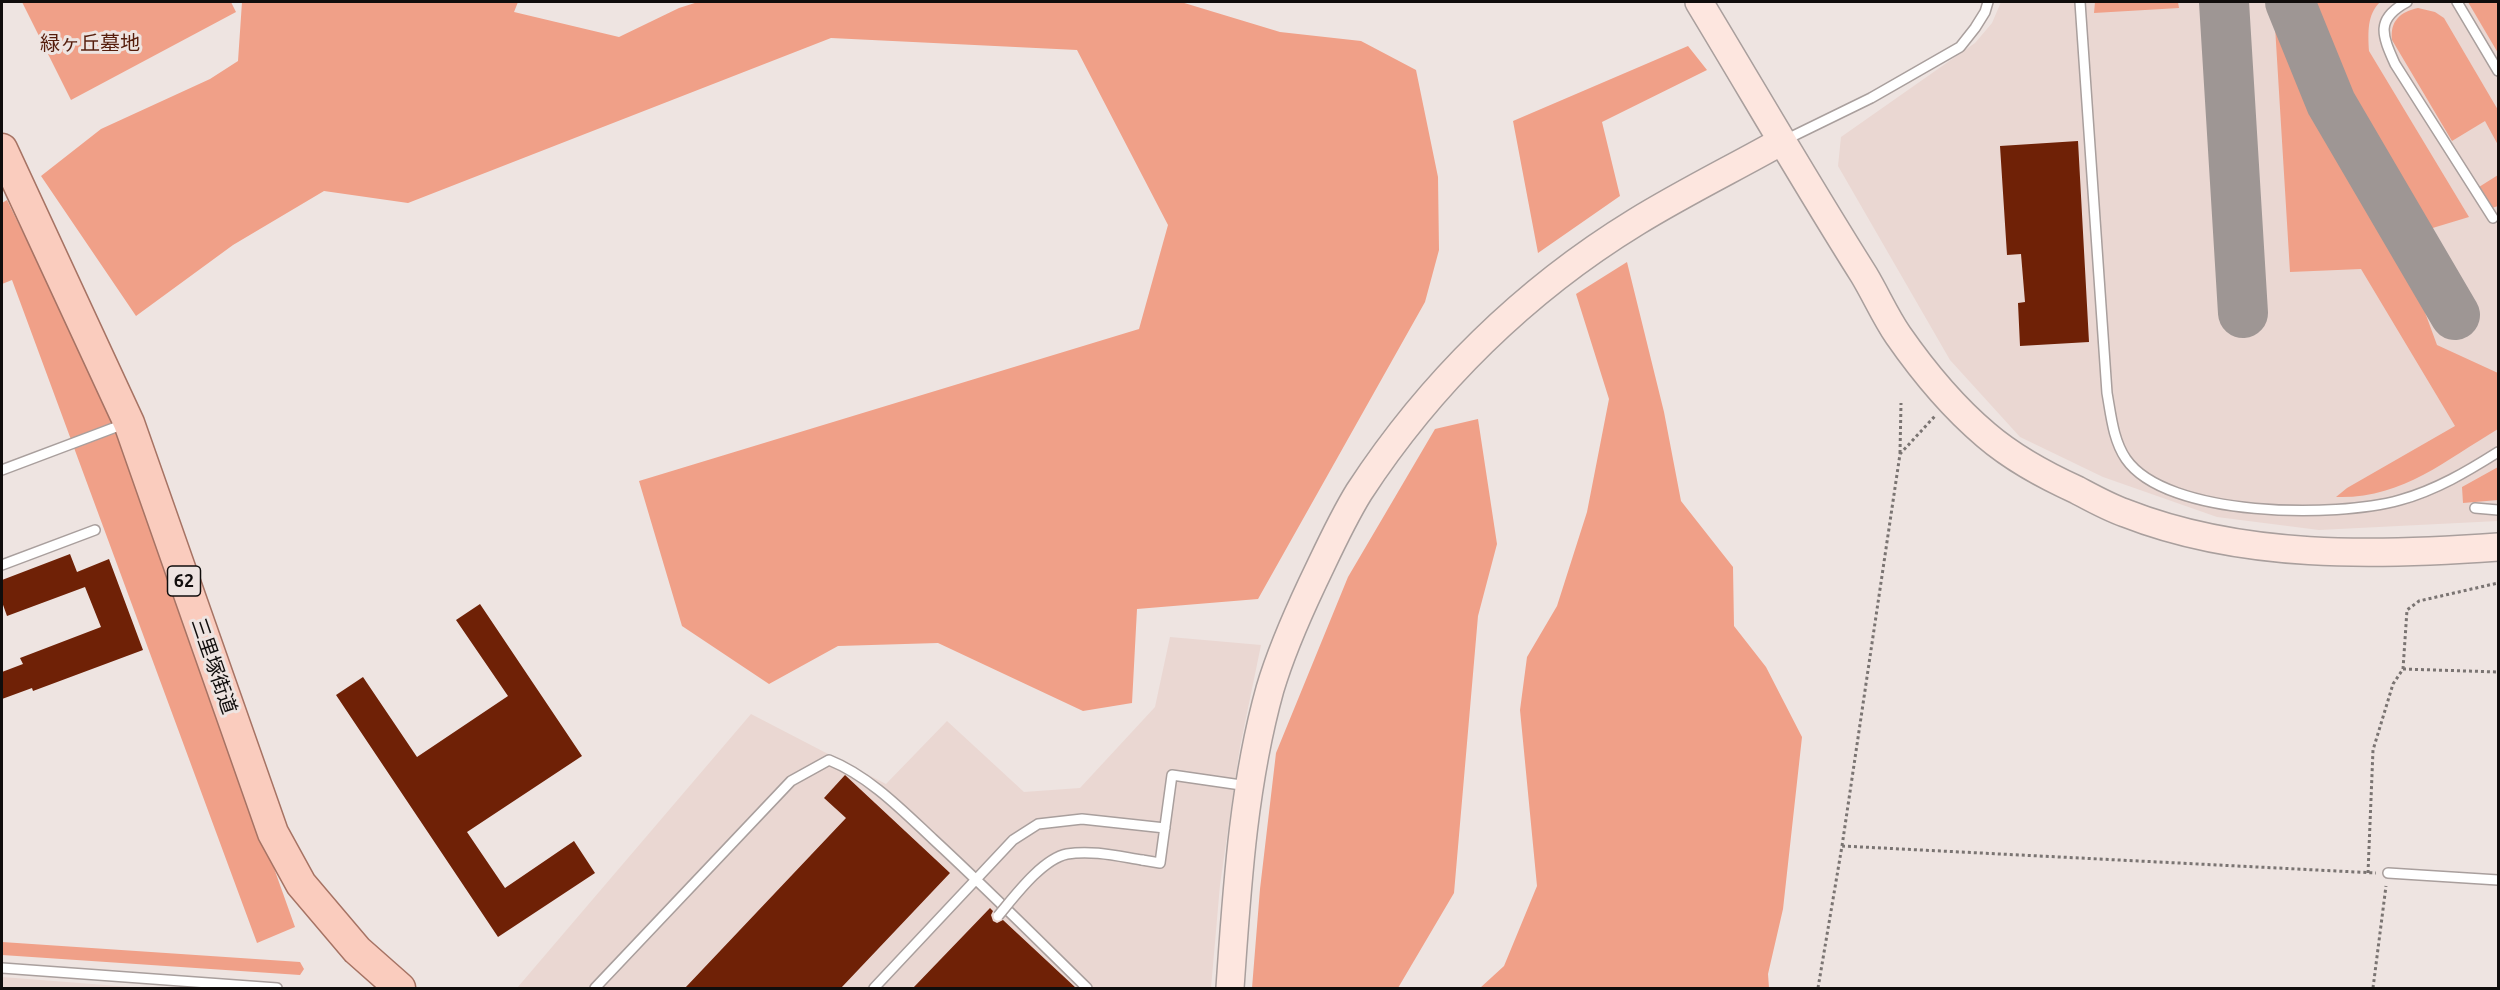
<!DOCTYPE html>
<html>
<head>
<meta charset="utf-8">
<style>
  body { margin:0 }
  #map { position:relative; width:2500px; height:990px; overflow:hidden; background:#eee4e1; font-family:Ubuntu,sans-serif }
  canvas { display:block }
  .frame { position:absolute; inset:0; border:3px solid #100d0c; pointer-events:none }
</style>
</head>
<body>
<div id="map">
<canvas width="2500" height="990"></canvas>
<div class="frame"></div>
</div>
<script>
const c = document.querySelector('canvas').getContext('2d');
c.lineJoin = 'round';
function fillPath(path, color) { c.fillStyle = color; c.fill(path, 'evenodd'); }
function strokePath(path, color, width, dash) { c.strokeStyle = color; c.lineWidth = width; c.lineCap = dash ? 'butt' : 'round'; c.setLineDash(dash || []); c.stroke(path); }
function drawText(font, color, halo, rows, align = 'center') {
  c.font = font + ' Ubuntu,"Noto Sans JP",sans-serif'; c.lineWidth = 6; c.setLineDash([]); c.textBaseline = 'middle'; c.strokeStyle = halo; c.fillStyle = color; for (const [text, x, y, turn = 0] of rows) {
    c.save(); c.translate(x, y); c.rotate((+turn || 0) * Math.PI / 180); c.textAlign = isNaN(turn) ? turn : align; if (halo) c.strokeText(text, 0, 0); c.fillText(text, 0, 0); c.restore();
  }
}
fillPath(new Path2D(`
  M 2001,2 L 2498,2 L 2498,521 L 2319,530 L 2217,517 L 2103,477 L 2020,437 L 1950,360 L 1838,166 L 1841,137 L 1975,43 L 1992,23 Z
  M 1170,637 L 1261,645 L 1240,747 L 1220,885 L 1211,988 L 517,988 L 751,714 L 886,784 L 947,721 L 1024,792 L 1080,788 L 1155,707 Z
  M 2,977 L 144,988 L 2,988 Z`), '#ead7d2');
fillPath(new Path2D(`
  M 22,2 L 231,2 L 236,12 L 71,100 Z
  M 242,2 L 518,2 L 514,12 L 619,37 L 679,8 L 698,2 L 1181,2 L 1280,32 L 1361,41 L 1416,70 L 1438,177 L 1439,250 L 1425,302 L 1258,599 L 1137,609 L 1132,703 L 1083,711 L 938,643 L 838,646 L 769,684 L 682,626 L 639,481 L 1139,329 L 1168,225 L 1077,50 L 831,38 L 408,203 L 324,191 L 233,245 L 136,316 L 41,176 L 101,129 L 210,79 L 238,61 Z
  M 2095,2 L 2178,2 L 2179,8 L 2094,13 Z
  M 2311,2 L 2380,2 C 2367,15 2368,32 2369,51 L 2469,217 L 2426,230 L 2352,99 Z
  M 2468,2 L 2498,2 L 2498,53 Z
  M 2418,8 L 2435,12 L 2444,18 L 2498,110 L 2498,145 L 2485,121 L 2452,141 L 2392,40 C 2390,21 2400,12 2418,8 Z
  M 2274,10 L 2310,104 L 2412,277 L 2437,345 L 2498,373 L 2498,429 C 2444,461 2402,499 2336,497 L 2347,488 L 2455,426 L 2361,269 L 2290,272 Z
  M 1688,46 L 1707,70 L 1602,122 L 1620,196 L 1538,253 L 1513,121 Z
  M 2498,175 L 2498,206 L 2492,208 L 2479,187 Z
  M 7,200 L 112,415 L 295,927 L 257,943 L 12,280 L 2,284 L 2,203 Z
  M 1627,262 L 1664,412 L 1681,501 L 1733,567 L 1734,626 L 1766,667 L 1802,737 L 1783,909 L 1768,974 L 1769,988 L 1480,988 L 1504,966 L 1537,886 L 1520,710 L 1527,657 L 1557,606 L 1587,512 L 1609,399 L 1576,294 Z
  M 1478,419 L 1497,544 L 1478,616 L 1454,893 L 1398,988 L 1252,988 L 1260,889 L 1276,753 L 1348,577 L 1435,429 Z
  M 2498,467 L 2498,500 L 2463,503 L 2462,487 Z
  M 2,942 L 300,962 L 304,969 L 300,975 L 2,955 Z`), '#f0a088');
strokePath(new Path2D(`
  M 2224,2 L 2243,313
  M 2290,2 L 2331,103 L 2455,315`), '#9e9694', 50);
fillPath(new Path2D(`
  M 2078,141 L 2089,342 L 2020,346 L 2018,303 L 2025,302 L 2021,254 L 2007,255 L 2000,146 Z
  M 70,554 L 77,572 L 109,559 L 143,650 L 33,691 L 32,688 L 2,699 L 2,672 L 23,664 L 20,658 L 101,627 L 85,587 L 7,616 L 2,602 L 2,580 Z
  M 480,604 L 582,756 L 467,832 L 505,888 L 574,841 L 595,873 L 498,937 L 336,695 L 363,677 L 417,757 L 508,696 L 456,620 Z
  M 845,775 L 950,873 L 841,988 L 685,988 L 846,818 L 824,798 Z
  M 990,908 L 993,911 L 991,915 L 993,921 L 997,923 L 1003,920 L 1076,988 L 913,988 Z`), '#6f2106');
const lane = new Path2D(`
  M 2080,2 L 2107,393 C 2111,415 2113,440 2126,459 C 2167,518 2337,518 2400,500 C 2436,490 2468,471 2498,452
  M 2407,2 C 2375,19 2382,35 2395,64 L 2493,218
  M 2457,2 L 2498,71
  M 1785,140 L 1871,98 L 1960,47 L 1975,28 L 1985,12 L 1988,2
  M 2,470 L 124,424
  M 2475,508 L 2498,510
  M 2,565 L 95,530
  M 1142,860 L 1160,863 L 1172,775 L 1248,786
  M 2388,873 L 2498,880
  M 2,968 L 277,988
  M 595,988 L 791,781 L 829,760 C 869,776 902,810 933,839 C 986,888 1036,938 1087,988
  M 874,988 L 1013,840 L 1038,824 L 1082,819 L 1165,828`);
const secondary = new Path2D(`
  M 1699,2 C 1754,93 1807,185 1864,275 C 1876,295 1885,316 1898,335 C 1923,371 1953,407 1986,435 C 2014,459 2044,475 2077,490 C 2092,498 2108,507 2125,513 C 2242,559 2375,556 2498,547
  M 1230,988 C 1237,888 1243,786 1270,689 C 1281,652 1296,618 1312,584 C 1327,553 1341,521 1359,492 C 1430,383 1525,290 1636,222 C 1683,193 1734,168 1782,141`);
const primary = new Path2D(`
  M 2,149 L 129,423 L 273,833 L 301,884 L 357,950 L 400,988`);
strokePath(lane, '#a99f9d', 12);
strokePath(secondary, '#a99f9d', 30);
strokePath(primary, '#a67364', 33);
strokePath(new Path2D(`
  M 1900,453 L 1901,403
  M 2403,669 L 2498,672
  M 1842,846 L 1900,454 L 1935,416
  M 2368,873 L 2373,750 L 2393,684 L 2403,669 L 2407,610 L 2419,601 L 2498,583
  M 1818,988 L 1842,846 L 2376,873
  M 2373,988 L 2386,886`), '#7a7472', 3, [3, 3]);
strokePath(lane, '#fff', 9);
strokePath(secondary, '#fde6df', 27);
strokePath(primary, '#faccbe', 30);
const laneBridge = new Path2D(`
  M 998,916 C 1014,897 1042,859 1067,854 C 1092,850 1117,856 1142,860`);
strokePath(laneBridge, '#a99f9d', 12, []);
strokePath(laneBridge, '#fff', 9);
for (const [x, y, w] of [
  [184,581,33]
]) { const box = new Path2D(); box.roundRect(x - w / 2, y - 15, w, 30, 4.5); c.fillStyle = '#eee4e1'; c.fill(box); strokePath(box, '#100d0c', 1.5); }
drawText('bold 18px', '#100d0c', null, [
  ["62",184,581]
]);
drawText('20px', '#551d0c', '#eee4e1', [
  ["緑ヶ丘墓地",90,43]
]);
drawText('20px', '#100d0c', '#eee4e1', [
  ["三里塚街道",214,666,71]
]);
</script>
</body>
</html>
